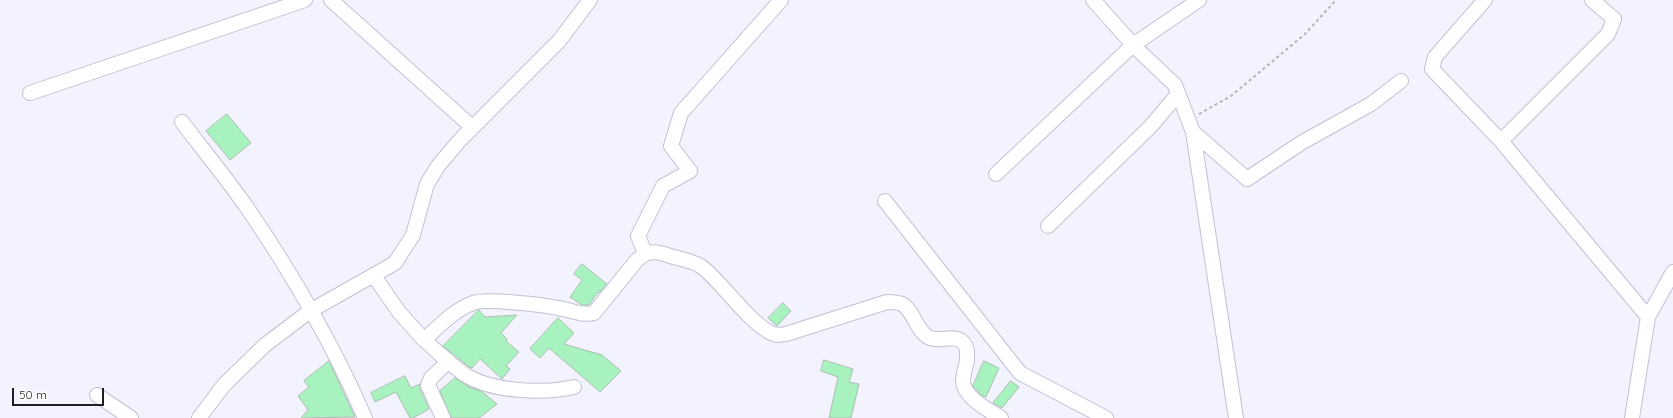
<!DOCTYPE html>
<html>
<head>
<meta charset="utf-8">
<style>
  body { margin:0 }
  #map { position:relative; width:1673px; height:418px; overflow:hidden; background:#f3f3ff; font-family:Quicksand,sans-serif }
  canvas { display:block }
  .scale { position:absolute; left:12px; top:388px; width:92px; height:18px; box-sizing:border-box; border:2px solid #1f1f26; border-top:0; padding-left:5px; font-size:12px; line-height:14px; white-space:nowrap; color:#1f1f26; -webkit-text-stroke:3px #fff; paint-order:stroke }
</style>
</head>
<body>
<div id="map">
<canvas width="1673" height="418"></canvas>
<div class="scale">50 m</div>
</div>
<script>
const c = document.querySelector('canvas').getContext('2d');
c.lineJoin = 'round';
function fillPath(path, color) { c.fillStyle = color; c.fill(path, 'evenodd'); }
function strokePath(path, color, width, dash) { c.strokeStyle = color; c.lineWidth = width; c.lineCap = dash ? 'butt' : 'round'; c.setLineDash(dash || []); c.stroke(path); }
const building = new Path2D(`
  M 227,114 L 251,143 L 230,160 L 206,131 Z
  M 582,264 L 607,284 L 599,293 L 598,292 L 589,305 L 582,305 L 570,297 L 582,280 L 574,274 Z
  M 783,303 L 791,311 L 777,326 L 768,318 Z
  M 479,310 L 485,317 L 517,315 L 501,333 L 507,339 L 506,341 L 519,352 L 506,366 L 510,369 L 502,379 L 480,359 L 472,368 L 469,367 L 443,346 Z
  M 558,318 L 574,333 L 564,344 L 602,355 L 621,371 L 600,392 L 549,348 L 540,358 L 530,349 Z
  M 824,360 L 853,369 L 849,382 L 859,384 L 851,418 L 829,418 L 838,377 L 821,371 Z
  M 329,361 L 355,417 L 301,418 L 308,410 L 298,396 L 309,387 L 304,381 Z
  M 984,361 L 999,368 L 986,397 L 981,395 L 973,386 Z
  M 405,376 L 411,388 L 420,384 L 420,389 L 429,409 L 413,418 L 410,418 L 396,392 L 375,402 L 371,393 Z
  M 455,378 L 471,388 L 481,391 L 497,404 L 479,418 L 451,418 L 440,391 Z
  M 1011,381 L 1019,387 L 1002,408 L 993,403 Z`);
fillPath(building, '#a7f2be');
strokePath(building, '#adbdb1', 1);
const minor = new Path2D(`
  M 331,0 L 472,127
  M 1093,0 L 1136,48 L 1175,85 L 1193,132 L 1247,179 L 1301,143 L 1371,104 L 1401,81
  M 1485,0 L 1435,57 L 1432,69 L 1501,141 L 1648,317 L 1632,418
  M 30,93 L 305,0
  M 182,122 C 204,151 227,179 248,209 C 293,275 333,345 365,418
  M 1193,132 L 1236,418
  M 1501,141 L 1608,34 L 1614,19 L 1592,0
  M 996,174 L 1133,45 L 1199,0
  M 885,201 L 1020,373 L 1106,418
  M 1048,226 L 1151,126 L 1178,94
  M 645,253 L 638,236 L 663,186 L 690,171 L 671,146 L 681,113 L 781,0
  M 374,276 L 399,312 L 424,340 C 439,326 454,310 473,303 C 483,298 545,305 558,308 C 571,310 582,316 594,313 L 637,260 C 648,250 656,251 670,256 C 680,259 694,261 702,267 C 722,282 755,331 777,335 C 780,335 784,334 786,334 L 887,302 C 891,302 897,302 902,304 C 914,311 916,330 928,337 C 940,344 956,331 965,345 C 968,349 967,355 967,360 C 966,367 963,374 963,381 C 963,397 989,410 1001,418
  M 1648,317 L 1673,272
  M 424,340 C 437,351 450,364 464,374 C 491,392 544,394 574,387
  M 97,395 L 131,418
  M 199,418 L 224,385 L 265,345 L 310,311 L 395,263 L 413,235 L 427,184 L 438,166 L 460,140 L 559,41 L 590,0
  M 443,418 L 428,385 L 431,378 L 449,361`);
strokePath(minor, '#c0c1d3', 16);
strokePath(new Path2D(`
  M 1199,114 L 1231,96 L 1305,34 L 1336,0`), '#b2b2bc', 2, [3, 3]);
strokePath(minor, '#fff', 14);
</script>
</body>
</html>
